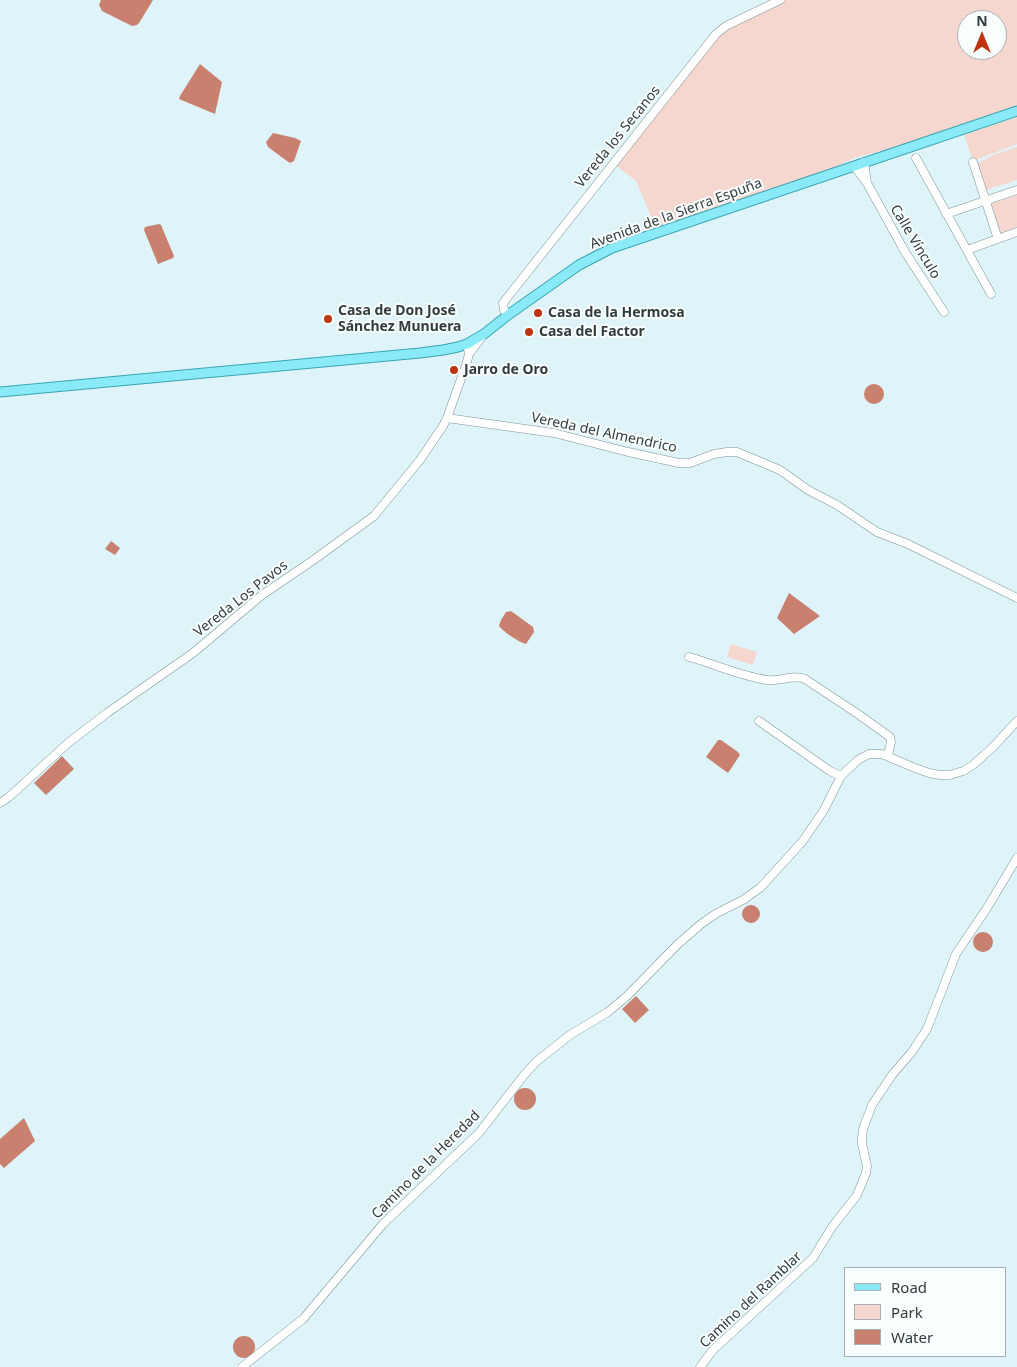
<!DOCTYPE html>
<html>
<head>
<meta charset="utf-8">
<style>
  body { margin:0 }
  #map { position:relative; width:1017px; height:1367px; overflow:hidden; background:#def4f8; font-family:"Noto Sans",sans-serif }
  canvas { display:block }
  .legend { position:absolute; left:844px; top:1267px; width:162px; height:90px; box-sizing:border-box; background:#f9fefe; border:1px solid #aab0b1; margin:0; padding:6px 9px; list-style:none; font-size:15px; color:#333c3d }
  .legend li { display:flex; align-items:center; gap:10px; height:25px }
  .legend b { width:25px; border:1px solid #aab0b1 }
  .north { position:absolute; left:957px; top:10px; width:50px; height:50px; box-sizing:border-box; background:#f9fefe; border:1px solid #aab0b1; border-radius:50%; rotate:0deg; font-size:14px; font-weight:700; line-height:20px; text-align:center; color:#333c3d }
  .north::after { content:''; display:block; margin:auto; width:18px; height:22px; background:#be340e; clip-path:polygon(50% 0,100% 100%,50% 72%,0 100%) }
</style>
</head>
<body>
<div id="map">
<canvas width="1017" height="1367"></canvas>
<ul class="legend">
<li><b style="height:6px;background:#8beaf7"></b>Road</li>
<li><b style="height:14px;background:#f6d7cf"></b>Park</li>
<li><b style="height:14px;background:#c9806e"></b>Water</li>
</ul>
<div class="north">N</div>
</div>
<script>
const c = document.querySelector('canvas').getContext('2d');
c.lineJoin = 'round';
function fillPath(path, color) { c.fillStyle = color; c.fill(path, 'evenodd'); }
function strokePath(path, color, width, dash) { c.strokeStyle = color; c.lineWidth = width; c.lineCap = dash ? 'butt' : 'round'; c.setLineDash(dash || []); c.stroke(path); }
function drawText(font, color, halo, rows, align = 'center') {
  c.font = font + ' "Noto Sans",sans-serif'; c.lineWidth = 4; c.setLineDash([]); c.textBaseline = 'middle'; c.strokeStyle = halo; c.fillStyle = color; for (const [text, x, y, turn = 0] of rows) {
    c.save(); c.translate(x, y); c.rotate((+turn || 0) * Math.PI / 180); c.textAlign = isNaN(turn) ? turn : align; if (halo) c.strokeText(text, 0, 0); c.fillText(text, 0, 0); c.restore();
  }
}
fillPath(new Path2D(`
  M 786,0 L 1017,0 L 1017,107 L 895,148 L 856,157 L 827,171 L 656,228 L 636,181 L 615,165 L 719,35 L 728,28 L 758,15 ZM 967,20 L 997,20 L 997,50 L 967,50 Z
  M 1017,117 L 1017,144 L 973,161 L 964,135 Z
  M 1017,147 L 1017,180 L 986,190 L 977,164 L 993,155 Z
  M 1017,195 L 1017,227 L 1001,233 L 991,204 Z
  M 731,644 L 757,652 L 753,665 L 727,657 Z`), '#f6d7cf');
fillPath(new Path2D(`
  M 101,0 L 153,0 L 139,23 L 137,25 L 132,26 L 102,11 L 99,5 Z
  M 200,64 L 222,82 L 215,114 L 179,99 L 180,96 Z
  M 273,133 L 295,138 L 301,141 L 294,161 L 290,163 L 287,161 L 268,147 L 266,142 Z
  M 159,224 L 161,225 L 174,256 L 173,258 L 158,264 L 144,230 L 145,227 Z
  M864 394a10 10 0 1 1 20 0a10 10 0 1 1-20 0Z
  M 111,541 L 120,548 L 115,555 L 105,549 Z
  M 789,593 L 820,616 L 794,634 L 777,618 Z
  M 511,611 L 533,627 L 534,632 L 526,644 C 517,641 505,633 499,626 L 501,620 L 506,612 Z
  M 718,740 L 721,740 L 738,752 L 740,755 L 728,773 L 706,757 Z
  M 62,756 L 74,769 L 46,795 L 34,783 Z
  M742 914a9 9 0 1 1 18 0a9 9 0 1 1-18 0Z
  M973 942a10 10 0 1 1 20 0a10 10 0 1 1-20 0Z
  M 636,996 L 649,1010 L 635,1023 L 622,1009 Z
  M514 1099a11 11 0 1 1 22 0a11 11 0 1 1-22 0Z
  M 24,1118 L 35,1141 L 4,1168 L 0,1164 L 0,1139 Z
  M233 1347a11 11 0 1 1 22 0a11 11 0 1 1-22 0Z`), '#c9806e');
const minor = new Path2D(`
  M 916,158 L 991,294
  M 973,162 L 998,239
  M 854,166 L 867,183 L 864,162
  M 867,183 L 905,252 L 944,312
  M 946,214 L 1017,190
  M 967,250 L 1017,232
  M 508,315 L 504,310 L 503,303 L 716,34 L 726,26 L 780,0
  M 469,354 L 484,334
  M 447,418 L 554,433 L 628,452 L 679,463 L 690,463 L 714,454 L 727,452 L 737,452 L 780,470 L 808,490 L 837,505 L 877,532 L 908,544 L 1017,598
  M 689,657 C 715,664 740,676 767,680 C 779,682 793,674 805,679 L 858,714 L 890,737 L 891,742 L 888,755
  M 759,721 L 830,771 L 841,776
  M 0,803 L 9,797 L 68,743 L 107,713 L 193,653 L 262,595 L 312,561 L 374,516 L 420,460 L 443,426 L 447,418 L 466,365 L 469,354 L 467,344
  M 242,1367 L 303,1319 L 383,1224 L 479,1133 L 524,1075 L 537,1061 L 570,1035 L 608,1012 L 627,996 L 677,945 L 701,924 L 717,913 L 743,900 L 760,888 L 802,842 L 824,810 L 841,776 L 858,760 L 869,754 L 882,754 L 915,768 L 929,773 L 940,775 L 950,775 L 963,771 L 973,765 L 993,747 L 1017,721
  M 700,1367 L 713,1350 L 813,1258 L 832,1227 L 857,1195 L 866,1173 L 867,1166 L 862,1144 L 862,1138 L 863,1129 L 872,1105 L 892,1075 L 911,1053 L 927,1029 L 956,954 L 987,908 L 1017,858`);
const major = new Path2D(`
  M 0,392 L 420,353 L 443,350 L 458,347 L 467,344 L 484,334 L 508,315 L 579,265 L 612,248 L 1017,111`);
strokePath(minor, '#7e9295', 9);
strokePath(major, '#3aa4b2', 11);
strokePath(minor, '#fff', 8);
strokePath(major, '#8beaf7', 9);
for (const [x, y, r, color] of [
  [538,313,5,"#be340e"],
  [328,319,5,"#be340e"],
  [529,332,5,"#be340e"],
  [454,370,5,"#be340e"]
]) { const dot = new Path2D(); dot.arc(x, y, r, 0, 2 * Math.PI); c.fillStyle = color; c.fill(dot); strokePath(dot, '#f9fefe', 2); }
drawText('14px', '#333c3d', '#f9fefe', [
  ["Vereda los Secanos",618,137,-51],
  ["Avenida de la Sierra Espuña",676,214,-20],
  ["Calle Vínculo",915,242,59],
  ["Vereda del Almendrico",604,433,12],
  ["Vereda Los Pavos",241,599,-38],
  ["Camino de la Heredad",426,1165,-45],
  ["Camino del Ramblar",751,1300,-43]
]);
drawText('bold 14px', '#333c3d', '#f9fefe', [
  ["Casa de Don José",338,311],
  ["Sánchez Munuera",338,327],
  ["Casa de la Hermosa",548,313],
  ["Casa del Factor",539,332],
  ["Jarro de Oro",464,370]
], 'left');
</script>
</body>
</html>
